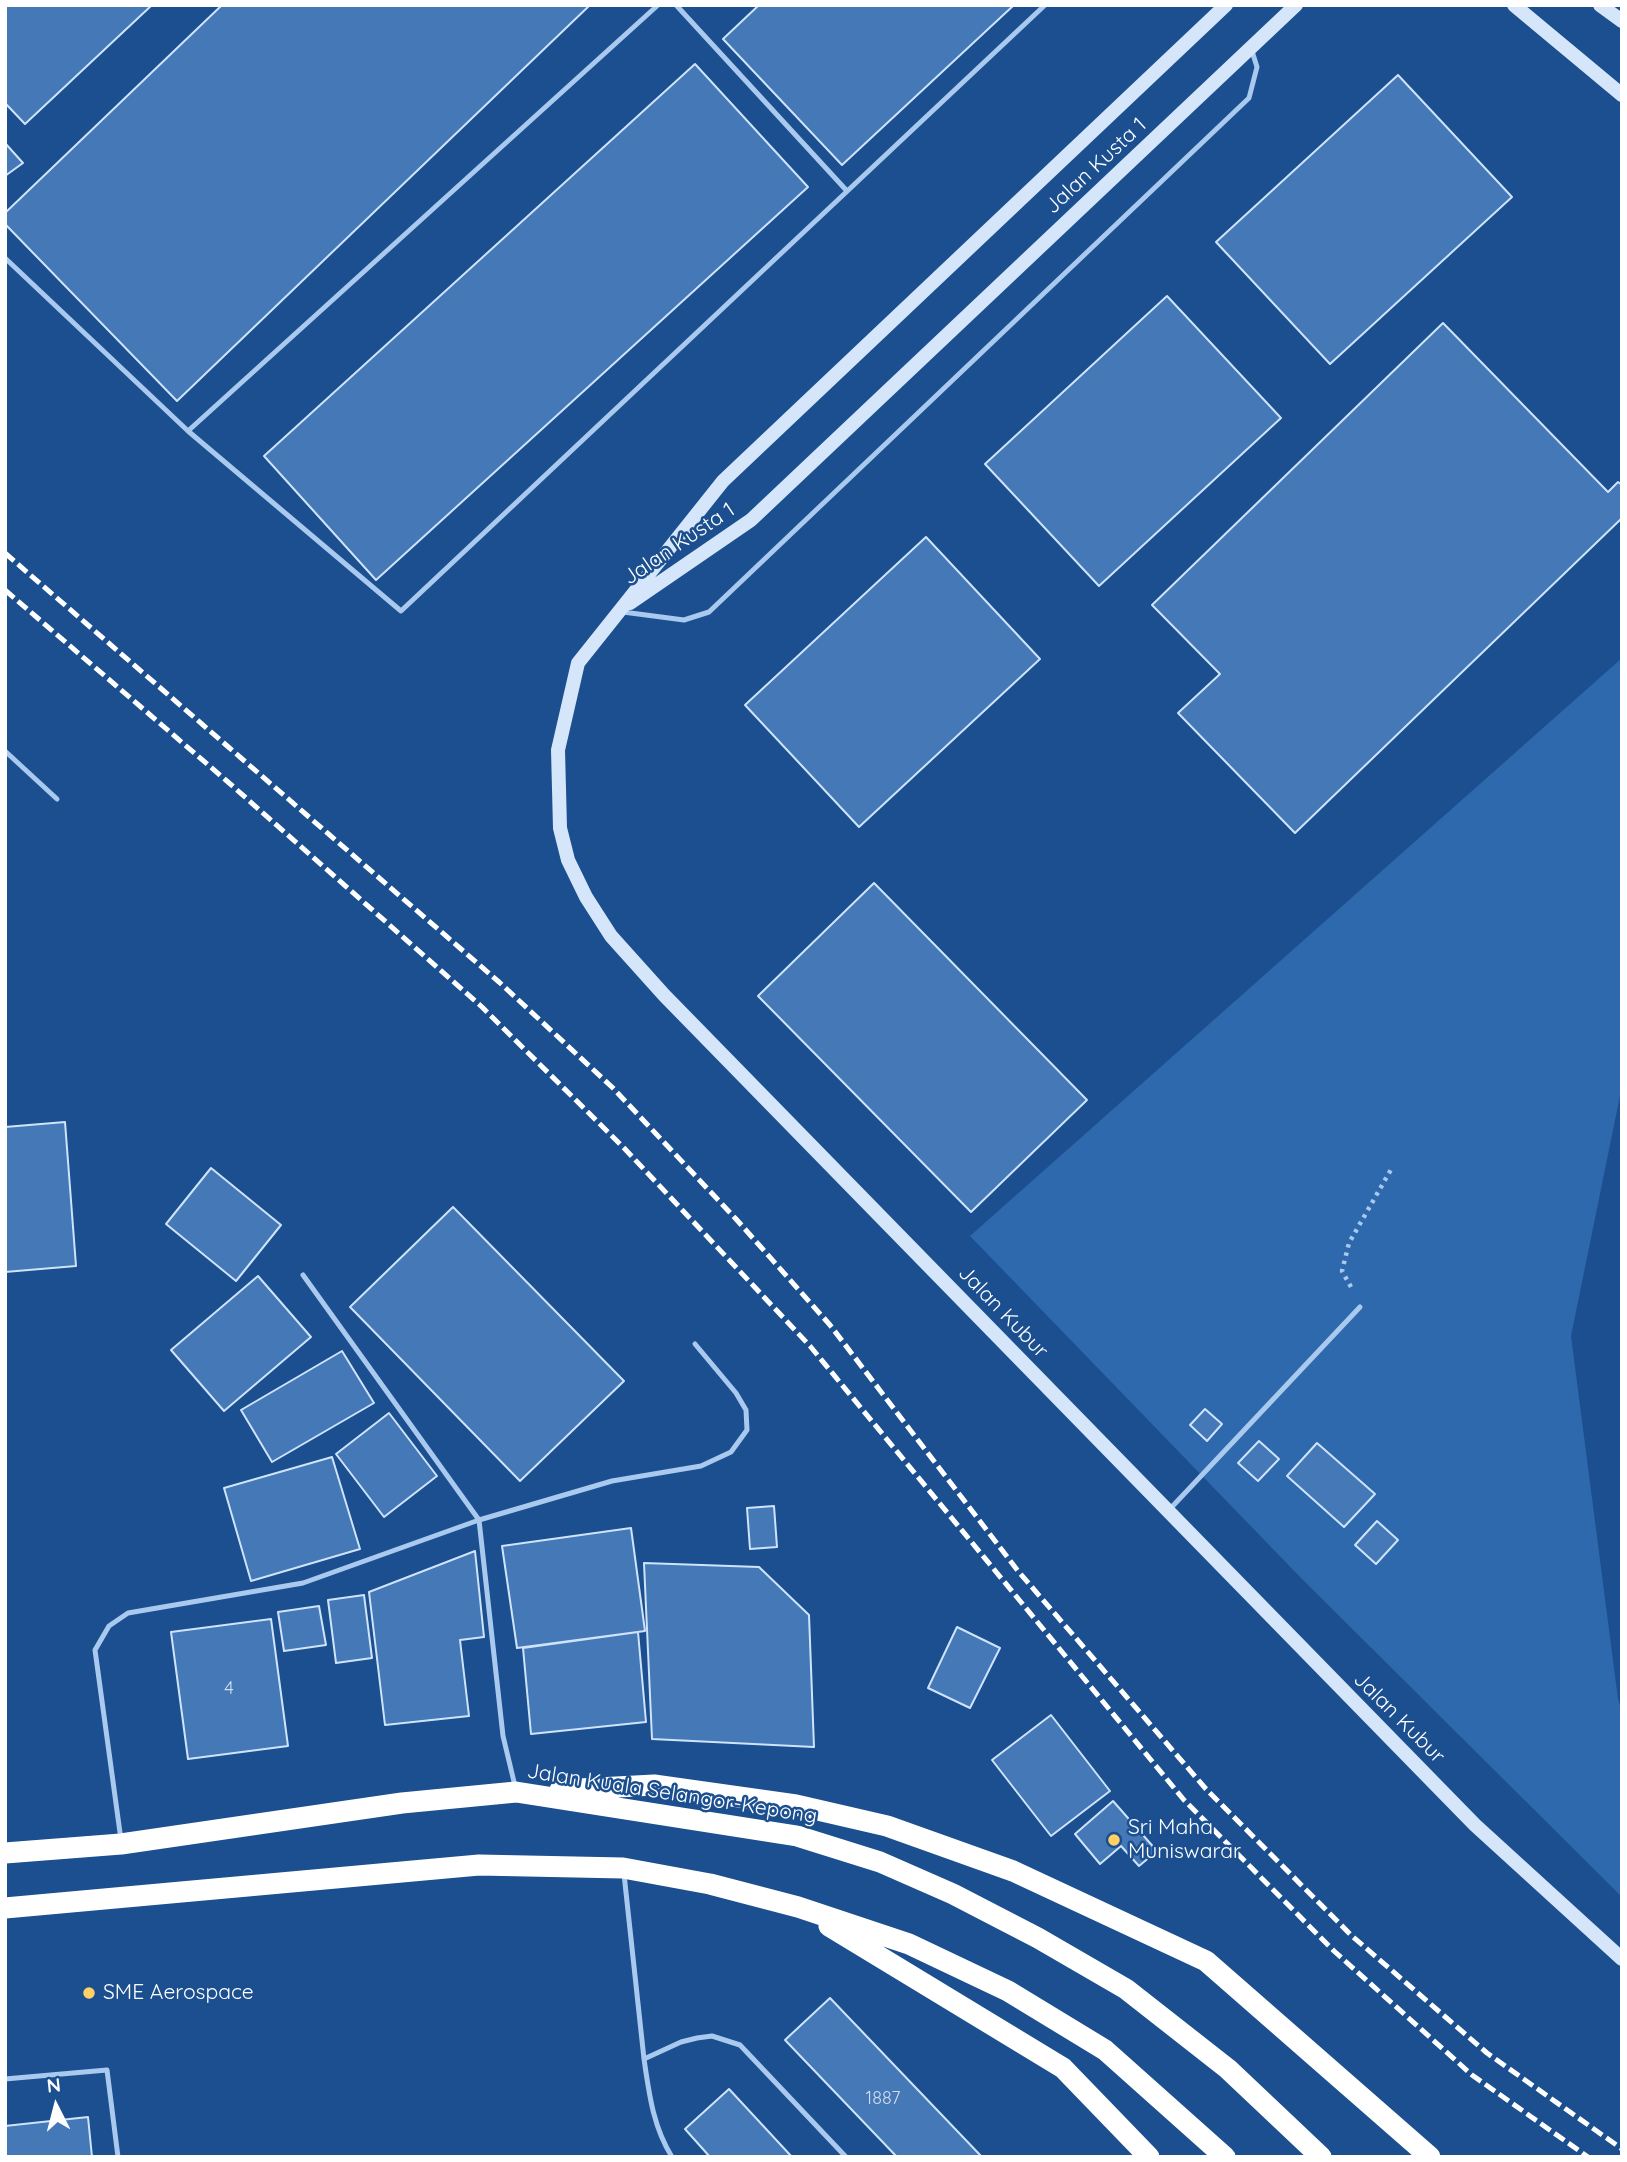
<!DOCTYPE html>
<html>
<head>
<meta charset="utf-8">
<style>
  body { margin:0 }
  #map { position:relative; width:1627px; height:2162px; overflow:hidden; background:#1b4f8f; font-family:Quicksand,sans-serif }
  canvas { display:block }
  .frame { position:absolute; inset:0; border:7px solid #fff; pointer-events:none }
  .north { position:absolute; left:21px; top:2071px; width:70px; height:70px; -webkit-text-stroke:5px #1b4f8f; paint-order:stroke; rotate:354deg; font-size:19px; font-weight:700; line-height:28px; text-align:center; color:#fff }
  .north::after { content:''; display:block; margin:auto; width:24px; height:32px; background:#fff; clip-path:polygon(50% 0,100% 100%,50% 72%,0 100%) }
</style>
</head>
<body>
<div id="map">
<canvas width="1627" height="2162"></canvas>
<div class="frame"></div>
<div class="north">N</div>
</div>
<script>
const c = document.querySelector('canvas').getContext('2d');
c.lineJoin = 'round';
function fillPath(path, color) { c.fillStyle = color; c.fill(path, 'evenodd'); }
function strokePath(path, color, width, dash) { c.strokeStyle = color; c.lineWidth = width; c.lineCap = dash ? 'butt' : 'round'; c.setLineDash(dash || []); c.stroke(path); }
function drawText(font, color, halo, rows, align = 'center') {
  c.font = font + ' Quicksand,sans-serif'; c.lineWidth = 5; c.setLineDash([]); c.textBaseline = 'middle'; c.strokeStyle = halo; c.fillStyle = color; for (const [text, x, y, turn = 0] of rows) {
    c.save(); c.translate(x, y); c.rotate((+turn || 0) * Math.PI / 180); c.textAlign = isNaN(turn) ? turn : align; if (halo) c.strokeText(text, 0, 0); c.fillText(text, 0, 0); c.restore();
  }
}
fillPath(new Path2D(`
  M 1622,658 L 1622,1086 L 1571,1336 L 1618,1699 L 1622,1712 L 1622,1897 L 1301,1578 L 970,1236 Z`), '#2e69ad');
const building = new Path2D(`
  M 5,5 L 152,5 L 25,124 L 5,103 Z
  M 222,5 L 590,5 L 177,401 L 5,224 L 5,213 Z
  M 759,5 L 1014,5 L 842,165 L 723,39 Z
  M 695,64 L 808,187 L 376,580 L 264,456 Z
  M 1398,75 L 1512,197 L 1330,364 L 1216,242 Z
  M 5,143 L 23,163 L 5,176 Z
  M 1167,296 L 1281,418 L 1099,586 L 985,464 Z
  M 1443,323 L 1608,492 L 1618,482 L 1622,485 L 1622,518 L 1295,833 L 1178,713 L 1220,674 L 1152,605 Z
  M 926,537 L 1040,659 L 859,827 L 745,705 Z
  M 874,883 L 1087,1100 L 971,1212 L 758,996 Z
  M 65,1122 L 76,1266 L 5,1272 L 5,1127 Z
  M 211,1168 L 281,1225 L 236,1281 L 166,1224 Z
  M 453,1207 L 624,1381 L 520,1481 L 350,1307 Z
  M 258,1276 L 311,1337 L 224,1411 L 171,1350 Z
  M 342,1351 L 374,1403 L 272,1462 L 241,1410 Z
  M 1205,1409 L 1222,1424 L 1207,1441 L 1190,1425 Z
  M 389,1413 L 437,1476 L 384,1517 L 336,1454 Z
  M 1259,1441 L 1279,1459 L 1258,1481 L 1238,1463 Z
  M 1317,1443 L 1375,1494 L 1344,1527 L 1287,1476 Z
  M 332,1457 L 360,1549 L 251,1581 L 224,1488 Z
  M 774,1506 L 777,1547 L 750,1549 L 747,1508 Z
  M 1377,1521 L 1398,1540 L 1376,1564 L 1355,1545 Z
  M 631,1528 L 645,1631 L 517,1648 L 502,1546 Z
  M 475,1551 L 484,1637 L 460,1640 L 469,1716 L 385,1725 L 369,1592 Z
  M 644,1563 L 759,1567 L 809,1615 L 814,1747 L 652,1739 Z
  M 364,1595 L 372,1658 L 336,1663 L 328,1600 Z
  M 319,1606 L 326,1645 L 284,1651 L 278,1612 Z
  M 271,1619 L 288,1746 L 188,1759 L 171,1632 Z
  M 957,1627 L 1000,1648 L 970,1708 L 928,1688 Z
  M 638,1632 L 646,1722 L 531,1734 L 523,1648 Z
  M 1051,1715 L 1110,1791 L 1051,1836 L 992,1760 Z
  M 1113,1801 L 1157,1851 L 1139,1866 L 1121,1846 L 1100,1864 L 1075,1834 Z
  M 830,1998 L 982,2157 L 897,2157 L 785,2040 Z
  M 729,2089 L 792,2157 L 710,2157 L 685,2129 Z
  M 88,2117 L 92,2157 L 5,2157 L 5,2126 Z`);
fillPath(building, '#4478b7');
strokePath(building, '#cfe3fa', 2);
strokePath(new Path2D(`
  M 1351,1287 L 1342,1271 L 1349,1243 L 1393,1166`), '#a9c9ee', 4.5, [3.5, 5]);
strokePath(new Path2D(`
  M 676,5 L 847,191
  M 5,258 L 188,431 L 401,611 L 1045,5
  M 188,431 L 658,5
  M 623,612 L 684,620 L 709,612 L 1249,98 L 1257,67 L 1252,51
  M 5,751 L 57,799
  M 303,1275 L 479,1520 L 503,1736 L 515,1786
  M 1169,1510 L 1360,1307
  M 121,1840 L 95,1650 L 109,1626 L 128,1613 L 303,1583 L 479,1520 L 612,1481 L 701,1466 L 731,1452 L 747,1430 L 746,1410 L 736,1393 L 695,1344
  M 624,1874 L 644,2059 L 681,2042 L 697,2038 L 712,2036 L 740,2045 L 846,2157
  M 644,2059 C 649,2093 653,2127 672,2157
  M 5,2079 L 107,2070 L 118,2157`), '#a9c9ee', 5);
strokePath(new Path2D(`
  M 1226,5 L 723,481 L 578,663 L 558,750 L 560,828 L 568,860 L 586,897 L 611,936 L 664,995 L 1475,1825 L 1622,1959
  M 1514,5 L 1622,95
  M 1600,5 L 1622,21
  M 630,603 L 751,520 L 1296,5`), '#d6e6fa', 14);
strokePath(new Path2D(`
  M 560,1790 L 654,1785 L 796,1805 L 887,1826 L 1013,1871 L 1206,1961 L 1430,2157
  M 5,1853 L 121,1844 L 402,1803 L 516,1792 L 797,1836 L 880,1862 L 953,1894 L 1038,1938 L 1126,1989 L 1228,2069 L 1321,2157
  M 5,1908 L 479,1865 L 623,1868 L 710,1884 L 798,1907 L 909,1944 L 1008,1991 L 1105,2050 L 1225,2157
  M 829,1926 L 1063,2068 L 1149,2157`), '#fff', 21);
strokePath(new Path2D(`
  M 5,553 L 499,982 L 613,1088 L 736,1219 L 830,1325 L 1018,1571 L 1206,1789 L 1352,1936 L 1487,2053 L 1622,2149
  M 5,590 L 228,782 L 482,1007 L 624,1148 L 810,1346 L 1184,1800 L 1334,1951 L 1472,2075 L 1588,2157`), '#fff', 5, [12, 5]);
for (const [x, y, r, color] of [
  [1114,1840,7,"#ffd166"],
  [89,1993,7,"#ffd166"]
]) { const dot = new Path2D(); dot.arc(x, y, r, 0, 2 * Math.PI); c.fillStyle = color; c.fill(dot); strokePath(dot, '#1b4f8f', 2.5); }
drawText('18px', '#d0dded', null, [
  ["4",229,1689],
  ["1887",883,2099]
]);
drawText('21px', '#fff', '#1b4f8f', [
  ["Jalan Kusta 1",1096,166,-43],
  ["Jalan Kusta 1",679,544,-34],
  ["Jalan Kubur",1003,1312,46],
  ["Jalan Kubur",1399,1718,45],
  ["Jalan Kuala Selangor-Kepong",672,1794,9]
]);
drawText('21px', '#fff', '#1b4f8f', [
  ["Sri Maha",1128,1828],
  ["Muniswarar",1128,1852],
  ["SME Aerospace",103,1993]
], 'left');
</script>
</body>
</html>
